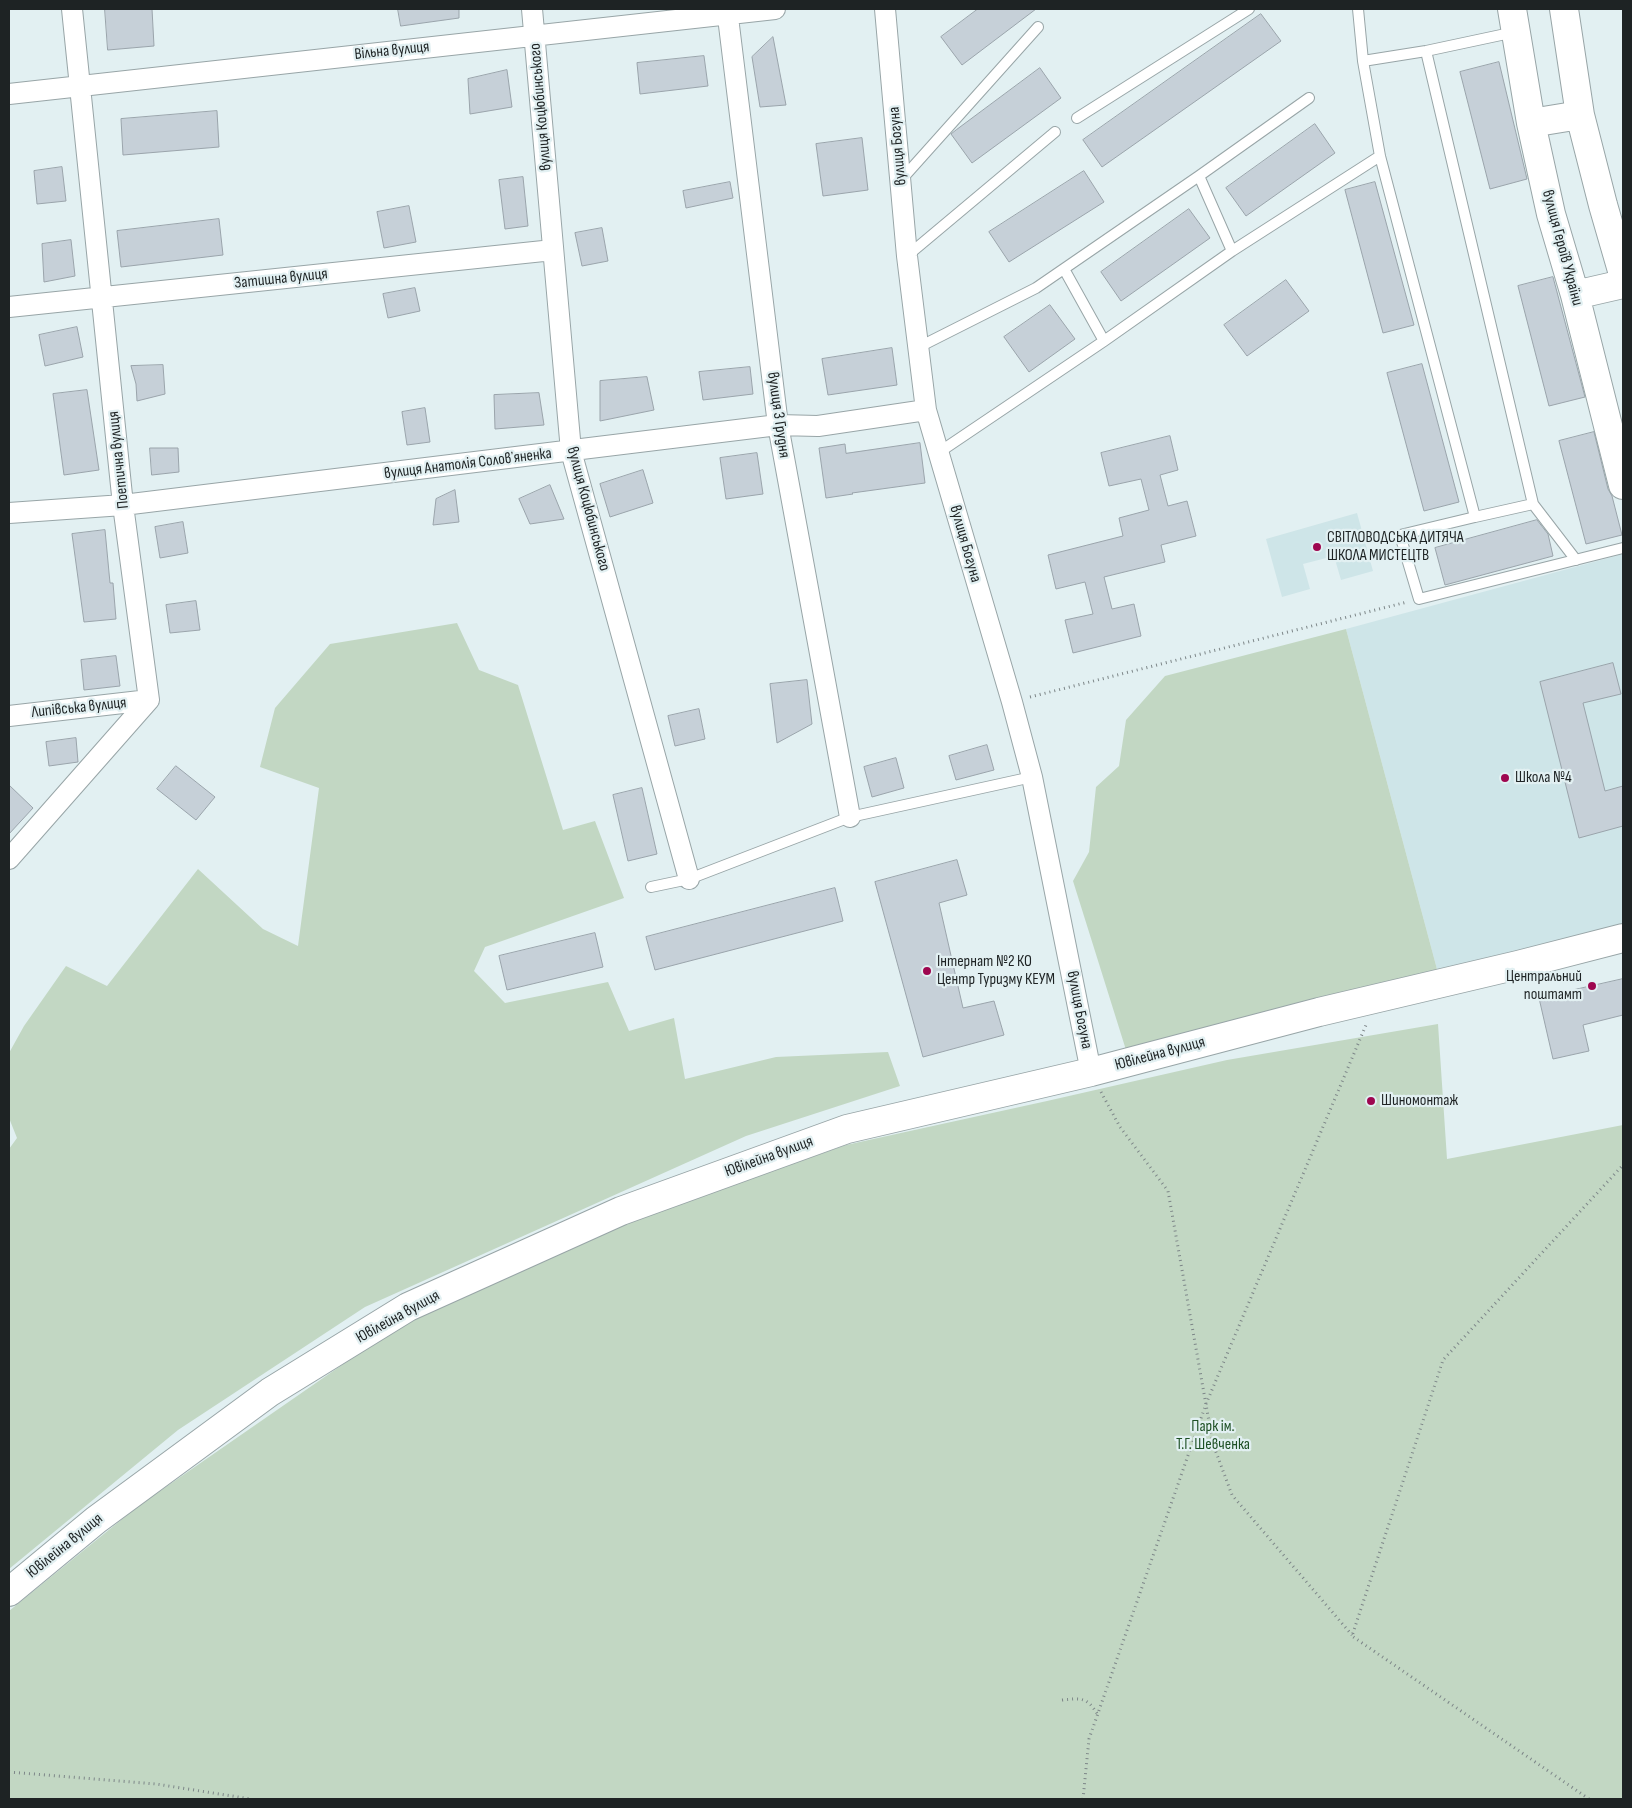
<!DOCTYPE html>
<html>
<head>
<meta charset="utf-8">
<style>
  body { margin:0 }
  #map { position:relative; width:1632px; height:1808px; overflow:hidden; background:#e2f0f2; font-family:"Sofia Sans Condensed",sans-serif }
  canvas { display:block }
  .frame { position:absolute; inset:0; border:10px solid #1e2324; pointer-events:none }
</style>
</head>
<body>
<div id="map">
<canvas width="1632" height="1808"></canvas>
<div class="frame"></div>
</div>
<script>
const c = document.querySelector('canvas').getContext('2d');
c.lineJoin = 'round';
function fillPath(path, color) { c.fillStyle = color; c.fill(path, 'evenodd'); }
function strokePath(path, color, width, dash) { c.strokeStyle = color; c.lineWidth = width; c.lineCap = dash ? 'butt' : 'round'; c.setLineDash(dash || []); c.stroke(path); }
function drawText(font, color, halo, rows, align = 'center') {
  c.font = font + ' "Sofia Sans Condensed",sans-serif'; c.lineWidth = 4.5; c.setLineDash([]); c.textBaseline = 'middle'; c.strokeStyle = halo; c.fillStyle = color; for (const [text, x, y, turn = 0] of rows) {
    c.save(); c.translate(x, y); c.rotate((+turn || 0) * Math.PI / 180); c.textAlign = isNaN(turn) ? turn : align; if (halo) c.strokeText(text, 0, 0); c.fillText(text, 0, 0); c.restore();
  }
}
fillPath(new Path2D(`
  M 1357,513 L 1373,571 L 1341,580 L 1334,556 L 1303,564 L 1310,589 L 1282,597 L 1266,539 Z
  M 1623,554 L 1623,927 L 1438,973 L 1346,629 Z`), '#cee5e8');
fillPath(new Path2D(`
  M 457,623 L 479,670 L 518,685 L 563,830 L 595,821 L 624,898 L 485,947 L 474,971 L 505,1003 L 608,982 L 629,1031 L 674,1018 L 685,1079 L 776,1057 L 888,1052 L 900,1086 L 746,1136 L 365,1307 L 178,1430 L 9,1569 L 9,1149 L 17,1138 L 9,1118 L 9,1053 L 24,1026 L 66,966 L 107,986 L 198,869 L 263,929 L 298,946 L 319,788 L 260,767 L 275,708 L 330,644 Z
  M 1346,629 L 1438,973 L 1126,1050 L 1073,881 L 1089,852 L 1096,787 L 1119,766 L 1126,720 L 1165,676 Z
  M 1438,1024 L 1447,1159 L 1623,1125 L 1623,1799 L 9,1799 L 9,1611 L 137,1507 L 401,1324 L 592,1234 L 846,1145 L 1047,1101 L 1227,1060 Z`), '#c2d7c3');
const building = new Path2D(`
  M 105,9 L 152,9 L 154,46 L 108,50 Z
  M 398,9 L 459,9 L 459,18 L 401,26 Z
  M 978,9 L 1036,9 L 962,65 L 941,37 Z
  M 1261,14 L 1281,41 L 1102,167 L 1083,140 Z
  M 773,37 L 786,105 L 760,107 L 752,57 Z
  M 704,56 L 708,86 L 640,94 L 637,63 Z
  M 1499,62 L 1527,179 L 1490,189 L 1460,72 Z
  M 1040,68 L 1061,98 L 972,163 L 951,134 L 956,130 Z
  M 507,70 L 512,107 L 470,114 L 468,79 Z
  M 217,111 L 219,147 L 123,155 L 121,119 Z
  M 1315,124 L 1335,153 L 1246,216 L 1226,188 Z
  M 862,138 L 868,190 L 823,196 L 816,144 Z
  M 62,167 L 66,201 L 37,204 L 34,171 Z
  M 1084,171 L 1104,202 L 1009,262 L 989,232 Z
  M 523,177 L 528,226 L 505,229 L 499,180 Z
  M 730,182 L 733,198 L 686,208 L 683,191 Z
  M 1375,182 L 1414,325 L 1383,333 L 1345,190 Z
  M 409,206 L 416,242 L 384,248 L 377,212 Z
  M 1189,209 L 1210,238 L 1121,301 L 1101,272 Z
  M 219,219 L 223,255 L 121,267 L 117,231 Z
  M 602,228 L 608,261 L 582,266 L 575,233 Z
  M 71,240 L 75,276 L 44,282 L 42,244 Z
  M 1553,277 L 1585,397 L 1549,406 L 1518,286 Z
  M 1286,280 L 1309,311 L 1247,356 L 1224,325 Z
  M 415,288 L 420,311 L 388,318 L 383,294 Z
  M 1050,305 L 1075,339 L 1029,372 L 1004,337 Z
  M 77,327 L 83,357 L 45,366 L 39,335 Z
  M 892,348 L 897,385 L 828,395 L 822,359 Z
  M 1422,364 L 1459,502 L 1424,511 L 1387,373 Z
  M 163,365 L 165,394 L 137,401 L 136,384 L 131,366 Z
  M 750,367 L 753,394 L 703,400 L 699,372 Z
  M 647,377 L 654,410 L 600,421 L 600,381 Z
  M 87,390 L 99,470 L 64,475 L 53,394 Z
  M 539,393 L 544,425 L 495,429 L 494,395 Z
  M 425,408 L 430,442 L 407,445 L 402,412 Z
  M 1594,432 L 1608,489 L 1612,496 L 1622,535 L 1586,544 L 1559,441 Z
  M 1170,436 L 1178,470 L 1160,475 L 1168,506 L 1187,501 L 1196,536 L 1161,545 L 1165,562 L 1104,577 L 1112,609 L 1134,604 L 1141,636 L 1073,653 L 1065,620 L 1093,614 L 1085,582 L 1056,589 L 1048,555 L 1123,536 L 1119,518 L 1149,510 L 1141,479 L 1109,486 L 1101,453 Z
  M 920,443 L 925,483 L 852,493 L 853,494 L 826,498 L 819,448 L 845,444 L 846,453 Z
  M 150,448 L 178,448 L 179,472 L 152,475 Z
  M 757,453 L 763,494 L 726,499 L 720,458 Z
  M 643,470 L 653,503 L 610,517 L 600,484 Z
  M 550,485 L 564,519 L 530,524 L 519,499 Z
  M 455,490 L 459,522 L 433,525 L 436,499 Z
  M 1537,520 L 1548,534 L 1553,556 L 1445,585 L 1435,548 Z
  M 183,522 L 188,553 L 160,558 L 155,527 Z
  M 105,530 L 110,583 L 113,583 L 116,619 L 84,622 L 72,534 Z
  M 196,601 L 200,630 L 170,633 L 166,605 Z
  M 116,656 L 120,686 L 84,690 L 81,660 Z
  M 1613,663 L 1621,694 L 1583,703 L 1605,791 L 1623,786 L 1623,826 L 1579,838 L 1540,682 Z
  M 807,680 L 812,724 L 777,743 L 770,684 Z
  M 699,709 L 705,739 L 675,746 L 668,716 Z
  M 76,738 L 78,762 L 49,766 L 46,742 Z
  M 987,745 L 994,770 L 956,780 L 949,756 Z
  M 896,758 L 904,788 L 872,797 L 864,767 Z
  M 176,766 L 215,797 L 196,820 L 157,789 Z
  M 9,785 L 33,808 L 9,834 Z
  M 642,788 L 657,854 L 628,861 L 613,795 Z
  M 957,860 L 967,895 L 939,903 L 963,1008 L 994,1001 L 1004,1035 L 923,1057 L 875,882 Z
  M 835,888 L 843,921 L 655,970 L 646,937 Z
  M 595,933 L 603,967 L 507,990 L 499,956 Z
  M 1623,979 L 1623,1015 L 1583,1025 L 1589,1051 L 1553,1059 L 1539,998 Z`);
fillPath(building, '#c6d0d8');
strokePath(building, '#9aa4ab', 1);
const lane = new Path2D(`
  M 1358,9 L 1363,61
  M 1426,51 L 1533,504 L 1475,517 L 1380,156 L 1363,61 L 1426,51 L 1515,32
  M 1077,118 L 1249,9
  M 1199,176 L 1232,251
  M 902,179 L 1038,27
  M 907,256 L 1055,132
  M 1064,269 L 1104,341
  M 917,348 L 1036,288 L 1199,176 L 1309,98
  M 938,453 L 1104,341 L 1232,251 L 1380,156
  M 1533,504 L 1576,560
  M 1475,517 L 1400,535 L 1419,599 L 1623,548
  M 651,887 L 689,879 L 850,817 L 1032,777`);
const street = new Path2D(`
  M 532,9 L 571,451 L 689,879
  M 727,9 L 778,425 L 850,817
  M 885,9 L 907,256 L 926,410 L 1012,702 L 1032,777 L 1091,1072
  M 9,94 L 775,9
  M 9,307 L 553,250
  M 9,513 L 123,505 L 778,425 L 818,426 L 926,410
  M 9,716 L 149,700
  M 9,859 L 149,700 L 123,505 L 72,9`);
const secondary = new Path2D(`
  M 1512,9 L 1531,123 L 1551,214 L 1575,295 L 1623,485
  M 1564,9 L 1580,115 L 1603,205 L 1623,274
  M 1531,123 L 1580,115
  M 1575,295 L 1623,284
  M 9,1592 L 96,1520 L 270,1392 L 408,1307 L 621,1211 L 847,1129 L 1091,1072 L 1319,1012 L 1518,965 L 1623,938`);
strokePath(lane, '#98a5a7', 12);
strokePath(street, '#98a5a7', 22);
strokePath(secondary, '#98a5a7', 30);
strokePath(new Path2D(`
  M 1030,697 L 1407,602
  M 1101,1092 L 1120,1127 L 1168,1191 L 1213,1444 L 1232,1495 L 1352,1635
  M 1062,1700 C 1082,1698 1087,1697 1098,1715
  M 9,1772 L 156,1784 L 251,1799
  M 1083,1799 L 1089,1739 L 1206,1404 L 1366,1025
  M 1589,1799 L 1352,1636 L 1443,1360 L 1623,1165`), '#7d8688', 3, [1, 4]);
strokePath(lane, '#fff', 10);
strokePath(street, '#fff', 20);
strokePath(secondary, '#fff', 28);
for (const [x, y, r, color] of [
  [1317,547,5,"#9e064f"],
  [1505,778,5,"#9e064f"],
  [927,971,5,"#9e064f"],
  [1592,986,5,"#9e064f"],
  [1371,1101,5,"#9e064f"]
]) { const dot = new Path2D(); dot.arc(x, y, r, 0, 2 * Math.PI); c.fillStyle = color; c.fill(dot); strokePath(dot, '#e2f0f2', 2); }
drawText('16px', '#1e2324', '#e2f0f2', [
  ["Вільна вулиця",392,51,-6],
  ["вулиця Коцюбинського",541,107,-95],
  ["вулиця Богуна",898,146,-95],
  ["вулиця Героїв України",1562,248,75],
  ["Затишна вулиця",281,279,-6],
  ["вулиця 3 Грудня",778,415,82],
  ["Поетична вулиця",119,460,-96],
  ["вулиця Анатолія Соловʼяненка",468,464,-7],
  ["вулиця Коцюбинського",588,509,75],
  ["вулиця Богуна",965,544,74],
  ["Липівська вулиця",79,708,-6],
  ["вулиця Богуна",1079,1010,79],
  ["Ювілейна вулиця",1160,1054,-15],
  ["Ювілейна вулиця",769,1157,-20],
  ["Ювілейна вулиця",398,1317,-29],
  ["Ювілейна вулиця",65,1546,-39]
]);
drawText('16px', '#1e2324', '#e2f0f2', [
  ["СВІТЛОВОДСЬКА ДИТЯЧА",1327,538],
  ["ШКОЛА МИСТЕЦТВ",1327,556],
  ["Школа №4",1515,778],
  ["Інтернат №2 КО",937,962],
  ["Центр Туризму КЕУМ",937,980],
  ["Центральний",1582,977,"right"],
  ["поштамт",1582,995,"right"],
  ["Шиномонтаж",1381,1101]
], 'left');
drawText('16px', '#1e5025', '#e2f0f2', [
  ["Парк ім.",1213,1427],
  ["Т.Г. Шевченка",1213,1445]
]);
</script>
</body>
</html>
